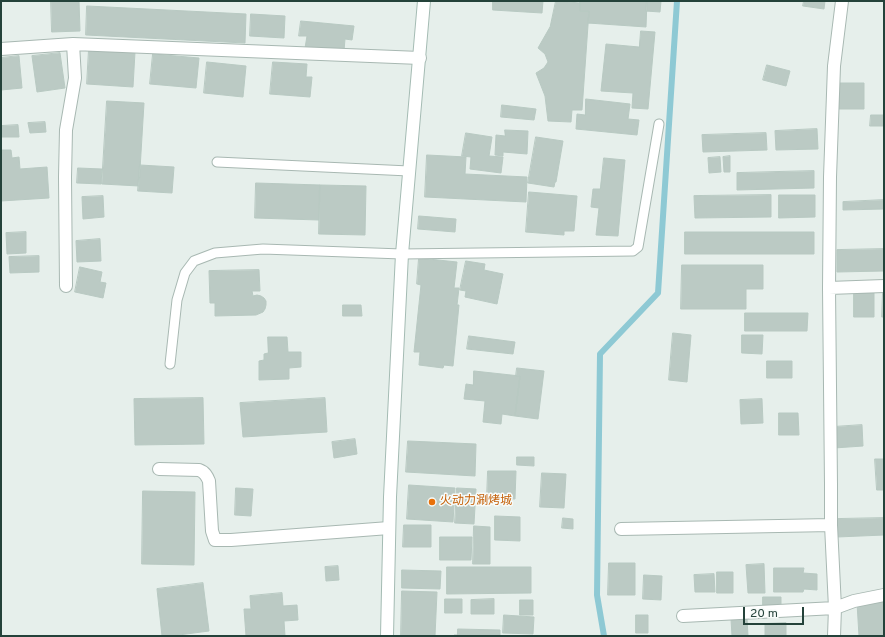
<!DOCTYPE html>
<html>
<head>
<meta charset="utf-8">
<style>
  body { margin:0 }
  #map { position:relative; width:885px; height:637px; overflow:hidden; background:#e6efeb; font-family:Overpass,sans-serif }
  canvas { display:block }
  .frame { position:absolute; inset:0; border:2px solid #24423a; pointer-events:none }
  .scale { position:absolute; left:743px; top:607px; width:61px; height:18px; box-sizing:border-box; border:2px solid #24423a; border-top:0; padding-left:5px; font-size:12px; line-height:14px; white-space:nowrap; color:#24423a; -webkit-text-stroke:3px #f7fbf9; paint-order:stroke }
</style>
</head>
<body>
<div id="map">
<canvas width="885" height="637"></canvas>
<div class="frame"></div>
<div class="scale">20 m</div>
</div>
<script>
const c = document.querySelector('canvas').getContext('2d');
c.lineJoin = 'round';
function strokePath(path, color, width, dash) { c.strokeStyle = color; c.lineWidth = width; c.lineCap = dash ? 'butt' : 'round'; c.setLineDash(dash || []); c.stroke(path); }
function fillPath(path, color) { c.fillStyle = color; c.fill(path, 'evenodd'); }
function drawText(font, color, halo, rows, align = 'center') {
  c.font = font + ' Overpass,"Noto Sans SC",sans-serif'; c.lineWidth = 3; c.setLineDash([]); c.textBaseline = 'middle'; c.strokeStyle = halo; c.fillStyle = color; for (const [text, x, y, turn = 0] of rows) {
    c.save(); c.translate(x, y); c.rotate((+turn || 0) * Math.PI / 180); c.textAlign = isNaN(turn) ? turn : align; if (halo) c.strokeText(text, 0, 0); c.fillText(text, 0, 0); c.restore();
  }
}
strokePath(new Path2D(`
  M 604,636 L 597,595 L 600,354 L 658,293 L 677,1`), '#8ec9d4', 6);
const building = new Path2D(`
  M 51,1 L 79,1 L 80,31 L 52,32 Z
  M 493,1 L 543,1 L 542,13 L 493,10 Z
  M 556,1 L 580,3 L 580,11 L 589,11 L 582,110 L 572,110 L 571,122 L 548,121 L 545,96 L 536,73 L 544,68 L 548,62 L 545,54 L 538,48 L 550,27 Z
  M 580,1 L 647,1 L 646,27 L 588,23 L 589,11 L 580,11 Z
  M 647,1 L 661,1 L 660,12 L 646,11 Z
  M 804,1 L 825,1 L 824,9 L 803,6 Z
  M 87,6 L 246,14 L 245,43 L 86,35 Z
  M 251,14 L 285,16 L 284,38 L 250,36 Z
  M 301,21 L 354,26 L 352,40 L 345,39 L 344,51 L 305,48 L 307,36 L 299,36 Z
  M 641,31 L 655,32 L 648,109 L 632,108 L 633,93 L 601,91 L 606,44 L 639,47 Z
  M 89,49 L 135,52 L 133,87 L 87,84 Z
  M 60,53 L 65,88 L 37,92 L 32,56 Z
  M 153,54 L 199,58 L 196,88 L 150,84 Z
  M 19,56 L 22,88 L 1,90 L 1,58 Z
  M 207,62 L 246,66 L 243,97 L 204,93 Z
  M 273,62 L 307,64 L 306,77 L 312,77 L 310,97 L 270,94 Z
  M 767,65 L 790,71 L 786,86 L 763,80 Z
  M 839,83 L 864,83 L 864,109 L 839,109 Z
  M 586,99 L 630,104 L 628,119 L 639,120 L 637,135 L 576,129 L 577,114 L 585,115 Z
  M 107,101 L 144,103 L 139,186 L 102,184 Z
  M 502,105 L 536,109 L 534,120 L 501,117 Z
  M 871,115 L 884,115 L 884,126 L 870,126 Z
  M 45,122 L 46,132 L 30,133 L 28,123 Z
  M 18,125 L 19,137 L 1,137 L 1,126 Z
  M 817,129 L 818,149 L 776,150 L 775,131 Z
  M 505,130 L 528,131 L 527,154 L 503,152 L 503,156 L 495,155 L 496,135 L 505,136 Z
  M 466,133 L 492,137 L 489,156 L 503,157 L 501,173 L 470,169 L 471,157 L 462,156 Z
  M 766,133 L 767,150 L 703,152 L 702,135 Z
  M 536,137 L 563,141 L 556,182 L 555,182 L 554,187 L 528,183 Z
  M 1,150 L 11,150 L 12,158 L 19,157 L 20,169 L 47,167 L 49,198 L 1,201 Z
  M 427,155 L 466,157 L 465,174 L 527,177 L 526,202 L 425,197 Z
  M 730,156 L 730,172 L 724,172 L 723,157 Z
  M 720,157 L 721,172 L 709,173 L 708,158 Z
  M 604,158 L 625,160 L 618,236 L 596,235 L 599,208 L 591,207 L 593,189 L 600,189 Z
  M 140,165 L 174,167 L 172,193 L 138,191 Z
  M 78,168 L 102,169 L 101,184 L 77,183 Z
  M 814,171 L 814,188 L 737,190 L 737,173 Z
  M 256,183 L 320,185 L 319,220 L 255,218 Z
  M 320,185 L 366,186 L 365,235 L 319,234 Z
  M 529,192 L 577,196 L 574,231 L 564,231 L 564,235 L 526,232 Z
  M 771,195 L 771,217 L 695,218 L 694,196 Z
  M 779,195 L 815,195 L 815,217 L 779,218 Z
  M 103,196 L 104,217 L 83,219 L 82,197 Z
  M 884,200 L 884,209 L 843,210 L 843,202 Z
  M 419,216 L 456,219 L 455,232 L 418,229 Z
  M 26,232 L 26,253 L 7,254 L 6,233 Z
  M 685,232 L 814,232 L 814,254 L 685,254 Z
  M 100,239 L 101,261 L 77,262 L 76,241 Z
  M 884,249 L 884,271 L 837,272 L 837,250 Z
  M 39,256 L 39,272 L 10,273 L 9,257 Z
  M 419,258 L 457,262 L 454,288 L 459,288 L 457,305 L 459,305 L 453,366 L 444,365 L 443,368 L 419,365 L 420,352 L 414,352 L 421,285 L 417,284 Z
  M 466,261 L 485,264 L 484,270 L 503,274 L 497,304 L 465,297 L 466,291 L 460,290 Z
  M 682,265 L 763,265 L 763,289 L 746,289 L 746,309 L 681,309 Z
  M 80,267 L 102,272 L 100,282 L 106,283 L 103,298 L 75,292 Z
  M 259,270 L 260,291 L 252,291 L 253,296 L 257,295 L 261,296 L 264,298 L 266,301 L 266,305 L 265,309 L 263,312 L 256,315 L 215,316 L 215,303 L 210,303 L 209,271 Z
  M 883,292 L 884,292 L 884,317 L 882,317 Z
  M 854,293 L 874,293 L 874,317 L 854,317 Z
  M 343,305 L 361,305 L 362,316 L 343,316 Z
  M 745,313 L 808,313 L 807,331 L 745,331 Z
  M 673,333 L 691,335 L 687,382 L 669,380 Z
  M 742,335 L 763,335 L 762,354 L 742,353 Z
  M 469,336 L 515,342 L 513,354 L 467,349 Z
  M 268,337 L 287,337 L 288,352 L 301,352 L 301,367 L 289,368 L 289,379 L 259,380 L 259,361 L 264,360 L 264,354 L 268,353 Z
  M 767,361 L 792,361 L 792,378 L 767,378 Z
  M 517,368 L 544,371 L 538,419 L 515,416 L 520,376 L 516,376 Z
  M 474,371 L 520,376 L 515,416 L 502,414 L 501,424 L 483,422 L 485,401 L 464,399 L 466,384 L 473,385 Z
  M 203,398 L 204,444 L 135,445 L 134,399 Z
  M 325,398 L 327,432 L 243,437 L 240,403 Z
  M 762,399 L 763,423 L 741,424 L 740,400 Z
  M 779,413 L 798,413 L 799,435 L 779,435 Z
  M 862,425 L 863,446 L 834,448 L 833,427 Z
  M 355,439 L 357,454 L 334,458 L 332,442 Z
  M 408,441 L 476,444 L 475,476 L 406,472 Z
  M 517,457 L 534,457 L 534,466 L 517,465 Z
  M 875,459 L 884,459 L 884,490 L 877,490 Z
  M 488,471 L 516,471 L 515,499 L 487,498 Z
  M 542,473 L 566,474 L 564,508 L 540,507 Z
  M 409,485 L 455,488 L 453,522 L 407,519 Z
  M 236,488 L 253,489 L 251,516 L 235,515 Z
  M 457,488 L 476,489 L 474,524 L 455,523 Z
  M 143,491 L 195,492 L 194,565 L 142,564 Z
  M 495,516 L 520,517 L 520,541 L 495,540 Z
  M 563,518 L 573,519 L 573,529 L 562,528 Z
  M 884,518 L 884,535 L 837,537 L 837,519 Z
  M 404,525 L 431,525 L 431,547 L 403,547 Z
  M 474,526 L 490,527 L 490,564 L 473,564 Z
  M 440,537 L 472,537 L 471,560 L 440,560 Z
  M 609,563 L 635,563 L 635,595 L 608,595 Z
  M 764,564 L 765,593 L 748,593 L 746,565 Z
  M 338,566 L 339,580 L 326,581 L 325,567 Z
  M 447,567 L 531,567 L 531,593 L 447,594 Z
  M 774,568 L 804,568 L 803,573 L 817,574 L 817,590 L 804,589 L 803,592 L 774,592 Z
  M 402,570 L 441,571 L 440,589 L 402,588 Z
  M 717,572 L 733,572 L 733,593 L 717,593 Z
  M 714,574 L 715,592 L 695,592 L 694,575 Z
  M 644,575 L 662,576 L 661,600 L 643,599 Z
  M 203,583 L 209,631 L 171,636 L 162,636 L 157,589 Z
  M 402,591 L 437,592 L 435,636 L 401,636 Z
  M 282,593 L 283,606 L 297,605 L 298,620 L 284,621 L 285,636 L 246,636 L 244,609 L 251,609 L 250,596 Z
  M 763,597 L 781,597 L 781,606 L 763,606 Z
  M 445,599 L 462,599 L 462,613 L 445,613 Z
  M 494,599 L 494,614 L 471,614 L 471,600 Z
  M 520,600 L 533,600 L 533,615 L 520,615 Z
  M 884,601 L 884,636 L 859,636 L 857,603 Z
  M 504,615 L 534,617 L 533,634 L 503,633 Z
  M 636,615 L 648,615 L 648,633 L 636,633 Z
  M 747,618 L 748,636 L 732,636 L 731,619 Z
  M 786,623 L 786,636 L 765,636 L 765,624 Z
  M 458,629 L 500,630 L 500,636 L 454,636 L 454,635 L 457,635 Z`);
fillPath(building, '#bbcac4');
strokePath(building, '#b8c9c2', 1);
const lane = new Path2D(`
  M 217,162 L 409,171
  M 170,364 L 177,300 L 185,273 L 194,261 L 215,253 L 263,249 L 402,254 L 633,251 L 638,247 L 659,124`);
const street = new Path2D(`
  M 1,49 L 73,44 L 420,58
  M 66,286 L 65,177 L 66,130 L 75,78 L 73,44
  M 829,288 L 884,286
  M 159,469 L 199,470 C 205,472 207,476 209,481 L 212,531 L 215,540 L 231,540 L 389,528
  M 621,529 L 831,525
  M 683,616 L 835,608 L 854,601 L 884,595
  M 834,636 L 835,608 L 831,525 L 831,485 L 829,288 L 830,177 L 834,66 L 842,1`);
const secondary = new Path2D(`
  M 387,636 L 390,497 L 402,254 L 424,1`);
strokePath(lane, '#a8b8b2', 11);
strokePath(street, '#a8b8b2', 14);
strokePath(secondary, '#a4bbb3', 14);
strokePath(lane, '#fff', 9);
strokePath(street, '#fff', 12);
strokePath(secondary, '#fff', 12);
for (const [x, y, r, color] of [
  [432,502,4,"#e8710a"]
]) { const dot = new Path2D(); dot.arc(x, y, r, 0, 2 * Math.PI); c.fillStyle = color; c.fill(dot); strokePath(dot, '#f7fbf9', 1.5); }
drawText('12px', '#c56008', '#f7fbf9', [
  ["火动力涮烤城",440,502]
], 'left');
</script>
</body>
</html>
